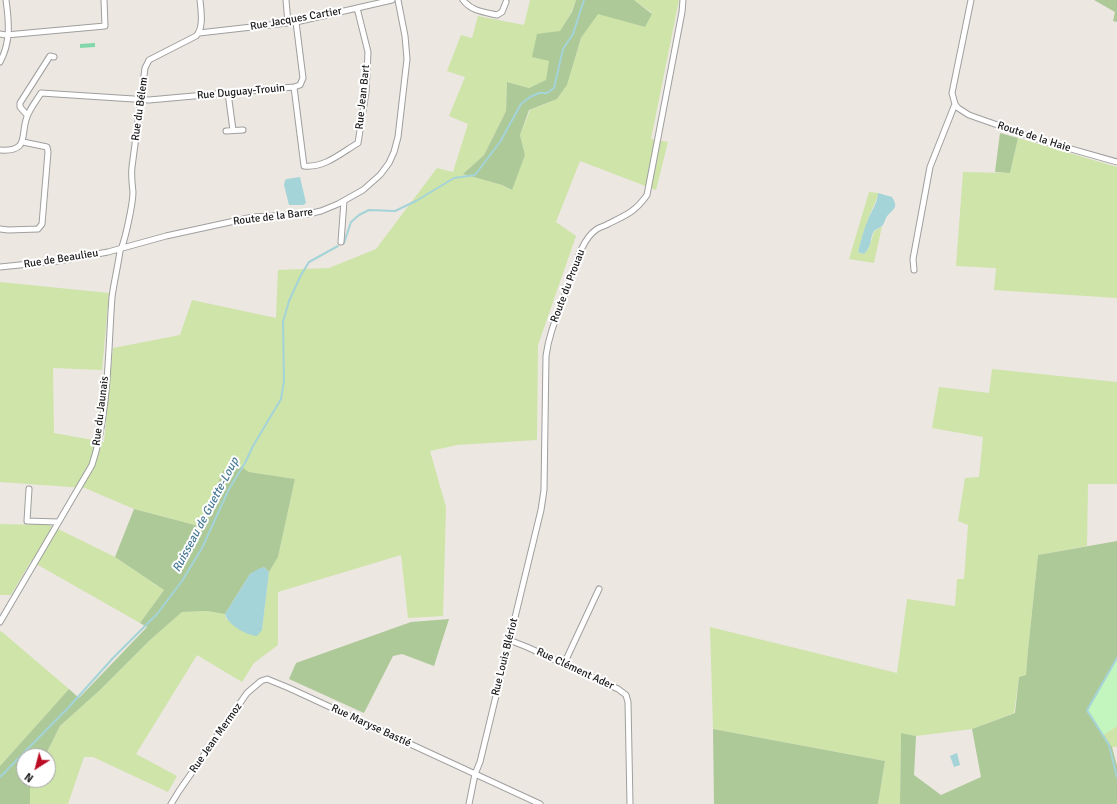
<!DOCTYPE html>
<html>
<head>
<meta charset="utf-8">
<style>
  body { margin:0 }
  #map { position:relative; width:1117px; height:804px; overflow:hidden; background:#ece7e1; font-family:Signika,sans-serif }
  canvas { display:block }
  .north { position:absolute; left:16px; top:748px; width:40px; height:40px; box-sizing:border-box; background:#fff; border:1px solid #a4a4a4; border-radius:50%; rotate:216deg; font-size:11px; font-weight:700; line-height:16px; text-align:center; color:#1b1b1b }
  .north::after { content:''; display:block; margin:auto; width:14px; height:18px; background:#bb0c24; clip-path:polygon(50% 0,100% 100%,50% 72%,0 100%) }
</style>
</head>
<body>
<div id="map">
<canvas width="1117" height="804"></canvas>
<div class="north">N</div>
</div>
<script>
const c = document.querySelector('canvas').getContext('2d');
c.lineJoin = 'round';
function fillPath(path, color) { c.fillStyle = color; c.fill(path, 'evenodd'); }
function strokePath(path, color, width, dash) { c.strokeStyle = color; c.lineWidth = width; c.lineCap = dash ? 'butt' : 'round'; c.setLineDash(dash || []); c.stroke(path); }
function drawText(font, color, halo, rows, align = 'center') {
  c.font = font + ' Signika,sans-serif'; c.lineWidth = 4; c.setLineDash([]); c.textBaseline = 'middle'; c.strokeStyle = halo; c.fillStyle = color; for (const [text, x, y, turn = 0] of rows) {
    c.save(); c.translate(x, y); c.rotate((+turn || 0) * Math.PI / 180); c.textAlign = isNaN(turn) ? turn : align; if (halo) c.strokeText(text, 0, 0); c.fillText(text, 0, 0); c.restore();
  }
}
fillPath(new Path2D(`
  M 530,0 L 576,0 C 572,13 567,19 561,31 C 553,46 549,63 547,80 L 529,88 L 507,82 L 506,111 L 484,155 L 463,174 L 502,185 L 511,190 L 525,155 L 520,135 L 530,110 L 557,99 L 567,85 L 581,38 L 598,13 L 645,27 L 652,13 L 634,0 L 679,0 L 651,139 L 668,142 L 656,190 L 580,161 L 556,222 L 576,236 L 538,345 L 537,440 L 457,445 L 430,451 L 446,507 L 443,616 L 408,618 L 401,555 L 278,592 L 278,645 L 254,663 L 242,682 L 197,655 L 136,754 L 177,776 L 168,792 L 93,757 L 84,757 L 68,804 L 30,804 L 30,786 L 34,780 L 48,780 L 48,756 L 45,756 L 60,726 L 100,690 L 150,640 L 182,612 L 207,611 L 225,614 L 226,619 L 262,630 L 269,572 L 278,557 L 295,479 L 249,472 L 223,471 L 199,526 L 134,509 L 85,488 L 0,482 L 0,282 L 109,293 L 102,370 L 53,368 L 54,433 L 104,442 L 113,348 L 180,335 L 192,300 L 276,318 L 278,270 L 329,268 L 376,249 L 437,168 L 453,172 L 468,124 L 449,116 L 465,77 L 447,71 L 461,35 L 472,38 L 478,16 L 524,25 Z
  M 1018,138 L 1117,167 L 1117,298 L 994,290 L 996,268 L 956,266 L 963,172 L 1010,173 Z
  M 869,192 L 878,193 L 878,196 L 869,216 L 858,252 L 864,254 L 869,248 L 874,232 L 882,226 L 874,263 L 849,259 Z
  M 992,369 L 1117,382 L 1117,484 L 1088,484 L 1087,546 L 1038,555 L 1028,650 L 1026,675 L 1019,677 L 1014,713 L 972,729 L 916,736 L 901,733 L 900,804 L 878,804 L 885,761 L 713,729 L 710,627 L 897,673 L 907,599 L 955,606 L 957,579 L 964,579 L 968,525 L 958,521 L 965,478 L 979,477 L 983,437 L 932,428 L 939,387 L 989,393 Z
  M 0,524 L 50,525 L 115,557 L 164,590 L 140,623 L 31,561 L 11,595 L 0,595 Z
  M 1,631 L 69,689 L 0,766 L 0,632 Z
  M 1117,726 L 1117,747 L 1112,747 L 1103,735 Z`), '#cee4a9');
fillPath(new Path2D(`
  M 576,0 L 634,0 L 652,14 L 645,27 L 598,14 L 581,38 L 567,85 L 557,99 L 529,110 L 520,135 L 525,155 L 512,190 L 502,185 L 463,174 L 484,155 L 506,111 L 507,82 L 529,88 L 546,80 L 549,61 L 532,57 L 537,34 L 560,31 L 572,12 Z
  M 1094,0 L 1117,0 L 1117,22 L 1113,21 L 1115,12 Z
  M 1000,133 L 1018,138 L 1010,173 L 995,172 Z
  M 235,463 L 249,472 L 295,479 L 278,557 L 269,572 L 264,567 L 250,574 L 225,614 L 207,611 L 182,612 L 150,640 L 100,690 L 60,726 L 45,756 L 24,756 L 24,780 L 34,780 L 30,786 L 30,804 L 0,804 L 0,766 L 69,689 L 79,698 L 147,627 L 140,623 L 164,590 L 115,557 L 134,509 L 199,526 L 223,471 Z
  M 1117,541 L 1117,659 L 1088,712 L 1112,747 L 1117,766 L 1117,804 L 900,804 L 901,733 L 916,736 L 914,775 L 941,795 L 981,777 L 972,729 L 1015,713 L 1019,677 L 1026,675 L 1028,650 L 1038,555 Z
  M 449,619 L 434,666 L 402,654 L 393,656 L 364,713 L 289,679 L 296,663 L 411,622 Z
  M 713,729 L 885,761 L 878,804 L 714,804 Z`), '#adc998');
fillPath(new Path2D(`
  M 1117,659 L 1117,726 L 1103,735 L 1087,712 Z`), '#c3f5bf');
fillPath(new Path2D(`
  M 95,43 L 95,47 L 80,48 L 80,44 Z`), '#83d8ab');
fillPath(new Path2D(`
  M 300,177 L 306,203 L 303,205 L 289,205 L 284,185 L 285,180 L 287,179 Z
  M 878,193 L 892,197 C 898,207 895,208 888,215 C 885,218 885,223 882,226 C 880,228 876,229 874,231 C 869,239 873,245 864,254 L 858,252 C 861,240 864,229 869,217 C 872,210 878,202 878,193 Z
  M 264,567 L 269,572 L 262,630 L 257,636 C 246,635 228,625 225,614 L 250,574 L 258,569 Z
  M 957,753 L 960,765 L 954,767 L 950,756 Z`), '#a4d3d8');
strokePath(new Path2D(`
  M 344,243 L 351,222 L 359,215 L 369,210 L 395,211 L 416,201 L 454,178 L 475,175 L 500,142 L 521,104 L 530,97 L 539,93 L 547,93 L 554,88 L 563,49 L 573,34 L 584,0
  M 1117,658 L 1087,710 L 1109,745 L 1117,777
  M 0,777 L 68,708 L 113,658 L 157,614 L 182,581 L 202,548 L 229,489 L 245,463 L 253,446 L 281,399 L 284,381 L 283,322 L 289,301 L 301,275 L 309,262 L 338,246`), '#a4d3d8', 2);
const minor = new Path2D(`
  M 286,0 L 288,23
  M 463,0 C 471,11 484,12 497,15 L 502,12 L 506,2
  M 971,0 L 952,93 L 955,104 L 958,108 L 969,115 L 1043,141 L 1117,162
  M 199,33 L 296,22 L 392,0
  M 0,34 L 6,35 L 105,26 L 104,0
  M 0,62 C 11,42 9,22 6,0
  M 294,87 L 304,166 C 325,168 341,153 358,143 L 366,92 L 368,52 L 357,8
  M 228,93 L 233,130
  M 27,115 L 20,107 L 20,103 L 50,56 L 54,57
  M 226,131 L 243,130
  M 0,150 C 30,152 20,135 27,117 C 30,108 37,100 41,93 L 149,100 L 294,87 L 300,85 L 303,78 L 296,22
  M 0,229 L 8,230 L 38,229 L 42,224 L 48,152 L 47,147 L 23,142
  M 341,242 L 344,201
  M 0,267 L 58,261 L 108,252 L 166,236 L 253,217 L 308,214 L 321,211 L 338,204 L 363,190 L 380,175 L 389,163 L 394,152 L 398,137 L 407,59 L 405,36 L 398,0
  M 914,270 L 913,259 L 930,167 L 955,104
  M 29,489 L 27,521 L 58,522
  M 0,622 L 92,465 C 109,413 108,351 112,297 C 114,282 118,266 120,251 C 125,242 133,203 133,192 C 132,183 131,175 132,167 L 145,68 L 149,60 L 196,36 C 204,28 201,11 200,0
  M 509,640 L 527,647 L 618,689 L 626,695 L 628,702 L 630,804
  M 564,664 L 599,589
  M 171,804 L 179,791 L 247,693 L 261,681 L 267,679 L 289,688 L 540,804
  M 469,804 L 475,774 L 480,762 L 541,510 L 544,490 L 546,356 C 549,332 559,312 567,289 C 574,271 580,240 597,229 C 600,227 605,226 608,224 C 626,215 635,212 647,195 L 682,12 L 683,0`);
strokePath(minor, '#9f9f9f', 7);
strokePath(minor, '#fff', 5);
drawText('11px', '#1b1b1b', '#fff', [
  ["Rue Jacques Cartier",296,19,-10],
  ["Rue Duguay-Trouin",241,92,-5],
  ["Rue Jean Bart",363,97,-84],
  ["Rue du Bélem",140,109,-82],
  ["Route de la Haie",1034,137,18],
  ["Route de la Barre",273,217,-7],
  ["Rue de Beaulieu",61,259,-9],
  ["Route du Prouau",568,286,-69],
  ["Rue du Jaunais",101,411,-83],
  ["Rue Louis Blériot",505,657,-76],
  ["Rue Clément Ader",575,669,25],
  ["Rue Maryse Bastié",371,726,25],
  ["Rue Jean Mermoz",216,738,-55]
]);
drawText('italic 12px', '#487995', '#fff', [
  ["Ruisseau de Guette-Loup",206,515,-62]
]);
</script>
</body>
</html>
